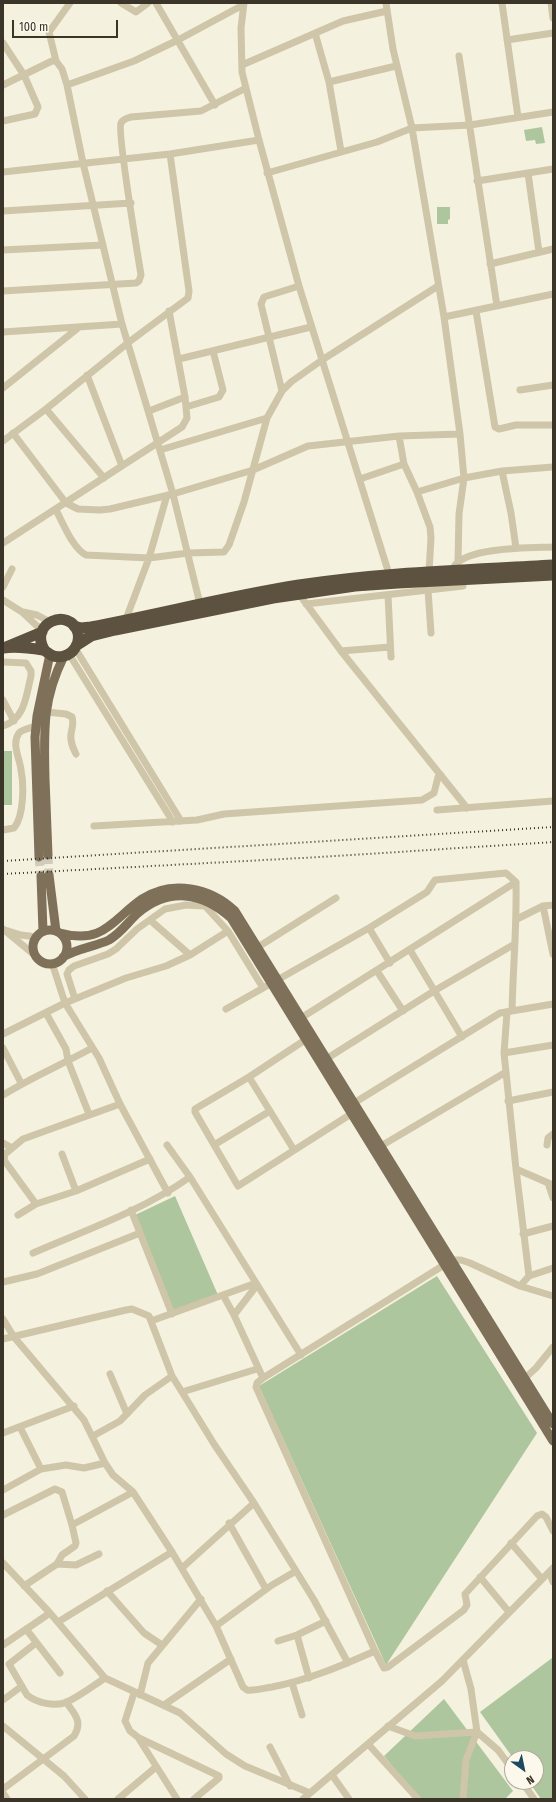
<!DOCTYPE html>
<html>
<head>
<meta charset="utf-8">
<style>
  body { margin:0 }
  #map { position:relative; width:556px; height:1802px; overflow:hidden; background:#f5f1df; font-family:"Fira Sans Condensed",sans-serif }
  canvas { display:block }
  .frame { position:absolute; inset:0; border:4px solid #3b3429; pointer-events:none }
  .north { position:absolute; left:504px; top:1750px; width:40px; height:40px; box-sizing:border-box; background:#fcf9ec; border:1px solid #afaa9e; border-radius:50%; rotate:147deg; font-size:11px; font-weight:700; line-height:16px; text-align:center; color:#3b3429 }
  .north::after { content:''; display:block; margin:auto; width:14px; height:18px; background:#1a4961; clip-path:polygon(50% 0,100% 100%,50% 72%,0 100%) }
  .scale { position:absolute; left:12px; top:20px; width:106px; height:18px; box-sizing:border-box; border:2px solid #3b3429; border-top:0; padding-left:5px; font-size:12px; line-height:14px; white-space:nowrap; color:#3b3429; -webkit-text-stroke:3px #fcf9ec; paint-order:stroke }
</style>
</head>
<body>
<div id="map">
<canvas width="556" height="1802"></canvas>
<div class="frame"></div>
<div class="north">N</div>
<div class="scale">100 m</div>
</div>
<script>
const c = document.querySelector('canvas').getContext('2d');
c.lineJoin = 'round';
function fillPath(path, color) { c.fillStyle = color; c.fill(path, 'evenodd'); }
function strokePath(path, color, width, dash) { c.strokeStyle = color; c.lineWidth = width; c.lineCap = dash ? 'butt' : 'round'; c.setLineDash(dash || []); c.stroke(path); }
fillPath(new Path2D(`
  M 542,127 L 545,143 L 536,144 L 535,140 L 526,141 L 524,130 Z
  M 437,207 L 450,207 L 450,219 L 448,220 L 448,224 L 437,224 Z
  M 3,751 L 12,751 L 12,805 L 3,805 Z
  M 175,1196 L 218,1295 L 171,1313 L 133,1216 Z
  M 437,1276 L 537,1433 L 386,1665 L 259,1386 Z
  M 552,1658 L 553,1799 L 541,1799 L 529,1782 L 536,1782 L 536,1758 L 513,1758 L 480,1712 Z
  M 444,1699 L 513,1791 L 505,1799 L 419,1799 L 384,1756 Z`), '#adc69d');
strokePath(new Path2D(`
  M 48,855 L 49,875
  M 39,857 L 41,876`), '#d0cbbb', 9, [9, 4.5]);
strokePath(new Path2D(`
  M 121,3 L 136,12 L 148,3
  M 156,3 L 215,105
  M 244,3 L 241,28 L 242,72 L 259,140 L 299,286 L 389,574
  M 386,3 L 393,49 L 412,128 L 444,317 L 460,434 L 464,478 L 459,514 L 458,562
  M 502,3 L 518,117
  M 551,3 L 553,18
  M 315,33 L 329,82 L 341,151
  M 507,40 L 553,33
  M 3,43 L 24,75 L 38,107 L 35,114 L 3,121
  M 459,56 L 497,306
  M 56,61 L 49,32 L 70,3
  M 242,65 L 343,21 L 387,11
  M 329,82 L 396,66
  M 3,85 L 52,61 L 56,61 L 62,69 L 67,85 L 83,163 L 122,324 L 173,494 L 200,604
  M 67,85 L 134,61 L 178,40 L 243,5
  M 3,172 L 170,154 L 259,140
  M 267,173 L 377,142 L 412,128 L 470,125 L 553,112
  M 528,173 L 539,252
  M 477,181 L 553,169
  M 3,211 L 131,203
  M 3,250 L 103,245
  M 490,264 L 553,249
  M 3,291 L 136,283 L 139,281 L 141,275 C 138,256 117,132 121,123 C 123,119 127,118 131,117 L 201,111 L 246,88
  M 476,311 L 495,427 L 499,429 L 516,425 L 553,425
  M 444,317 L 553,294
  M 3,332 L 122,324
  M 179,359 L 311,327
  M 87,375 L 122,466
  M 3,388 L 78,328
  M 520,390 L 553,385
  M 282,391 L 261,304 L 264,297 L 299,286
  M 186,407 L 219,397 L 223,390 L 213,351
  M 46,409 L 104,478
  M 149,411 L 185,397
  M 13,433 L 66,503 L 78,509 L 100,510 L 110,509 L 173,494 L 253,470 L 308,446 L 399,436 L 460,434
  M 399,436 L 404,464
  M 3,441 L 46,409 L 129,342 L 188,298 L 189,291 L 170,154
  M 160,450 L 267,418
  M 502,471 L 511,513 L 516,548
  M 360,479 L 404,464 L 417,492 L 464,478 L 502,471 L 553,467
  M 417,492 L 430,527 L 431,538 L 429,572
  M 56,510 C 63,523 73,549 86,555 L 149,558 L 188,553 L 224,552 L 229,545 L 244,502 L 267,418 L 282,391 L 291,382 L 322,360 L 438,286
  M 3,543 L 182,427 L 187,418 L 185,397 L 169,311
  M 455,565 C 471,547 530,548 553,547
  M 3,587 L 12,569
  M 428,590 L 431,633
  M 299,594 L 341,651 L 467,808
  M 388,595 L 391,657
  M 3,600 L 22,612 L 37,626 L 43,629
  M 306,604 L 463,586
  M 23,612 L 37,615 L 50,622
  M 126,619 L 149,558 L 167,495
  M 75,648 L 181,821
  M 341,651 L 390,647
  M 69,654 L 173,822
  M 3,662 L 26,663 L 31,671 L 31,676 C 26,696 25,719 3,726
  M 3,700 L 14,721
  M 46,712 L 66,714 L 72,717 C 74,723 72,728 71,734 C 70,742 73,748 76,754
  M 437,810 L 553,801
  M 94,826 L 197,820 L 224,814 L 422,800 L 434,793 L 438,777 L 441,775
  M 3,830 L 14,828 C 24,816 24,785 21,770 C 20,759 11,744 19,733 C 23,729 31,728 36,726
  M 203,901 L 205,906 L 228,931 L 263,988
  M 543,906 L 553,954
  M 517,919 L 543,906 L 553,905
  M 150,920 L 190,955
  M 369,928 L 390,963
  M 3,929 L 37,957
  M 5,930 L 21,935 L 37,937
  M 258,947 L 336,898
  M 410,950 L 462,1037
  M 52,963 L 65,1003 L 99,1058 L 120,1104 L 168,1193
  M 377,971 L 403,1011
  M 75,999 L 67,974 L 69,970 L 74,966 L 108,954 L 116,949 L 137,929 L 165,909 L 186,905 L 205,906
  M 226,1009 L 369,928 L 427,892 L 435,880 L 506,873 L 516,882 C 517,925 513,968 512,1011
  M 507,1012 L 504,1053 L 516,1169 L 529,1276
  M 46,1013 L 66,1049 L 68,1061 L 89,1114
  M 301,1018 L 516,882
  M 3,1034 L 65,1003 L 126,978 L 166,966 L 190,955 L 228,931
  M 305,1040 L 249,1077 L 195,1109 L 195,1112 L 238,1186 L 351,1114
  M 3,1048 L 21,1083
  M 504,1053 L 553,1045
  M 326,1059 L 434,991 L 513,945
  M 249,1077 L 294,1150
  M 3,1095 C 32,1077 63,1064 92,1048
  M 508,1101 L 553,1092
  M 354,1103 L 500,1013 L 553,1004
  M 3,1143 L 12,1148
  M 167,1145 L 190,1177 L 301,1355
  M 214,1145 L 270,1111
  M 547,1145 L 548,1138 L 553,1134
  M 381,1146 L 506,1072
  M 62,1154 L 76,1191
  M 516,1169 L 553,1185
  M 548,1183 L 553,1198
  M 36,1204 L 4,1160 L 5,1154 L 23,1139 L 120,1104
  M 131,1210 L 172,1314
  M 18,1215 L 36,1204 L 76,1191 L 150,1159
  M 523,1234 L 553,1226
  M 33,1253 C 86,1230 142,1211 190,1177
  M 3,1282 L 37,1274 L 140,1233
  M 520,1286 L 529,1276 L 553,1268
  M 223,1295 L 234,1315 L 263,1378
  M 553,1296 L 520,1286 L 470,1263 L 461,1260 L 452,1260 L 263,1378 L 257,1383 L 256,1387 L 375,1651 L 384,1668 L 388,1667 L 464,1610 L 467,1605 L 465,1594 L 537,1516 L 542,1514 L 546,1517 L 553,1531
  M 234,1315 L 257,1285
  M 3,1319 L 14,1337 L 84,1420 L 105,1463 L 113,1475 L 133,1492 L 172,1552 L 216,1626 L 243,1687 L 247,1690 C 255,1691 264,1688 272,1687 C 308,1680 341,1666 375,1651
  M 151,1321 L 256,1283
  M 3,1339 L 126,1310 L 132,1309 L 149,1316 L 172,1376 L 182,1392 L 214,1444 L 254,1503 L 314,1600 L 348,1663
  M 110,1374 L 127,1414
  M 525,1378 L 536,1368 L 553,1347
  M 182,1392 L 257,1369
  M 20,1427 L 41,1469
  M 3,1433 L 74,1406
  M 93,1436 L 120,1421 L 145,1395 L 172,1376
  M 3,1490 L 41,1469 L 66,1465 L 84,1468 L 105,1463
  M 3,1515 L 55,1489 L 62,1492 L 72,1525 L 76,1543 L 75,1546 L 62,1555 L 57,1564 L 24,1586
  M 229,1523 L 266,1589
  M 72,1525 L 133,1492
  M 511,1543 L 542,1579
  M 3,1563 L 50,1613 L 105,1678 L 180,1713 L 226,1754 L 245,1766 L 310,1793
  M 57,1564 L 76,1565 L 99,1554
  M 182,1568 L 254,1503
  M 549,1572 L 553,1582
  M 480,1577 L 509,1612
  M 107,1591 L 144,1633 L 162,1645
  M 58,1622 L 172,1552
  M 216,1626 L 272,1585 L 296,1571
  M 26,1629 L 60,1673
  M 297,1635 L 309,1678
  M 278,1641 L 297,1635 L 326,1621
  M 36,1643 L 9,1664 L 27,1695 C 37,1703 55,1707 67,1702 C 80,1696 93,1686 105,1678
  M 3,1645 L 50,1613
  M 463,1660 L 471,1689 L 477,1732 L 498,1750 L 512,1769
  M 292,1683 L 302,1715
  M 134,1693 L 125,1721 L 130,1731 L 139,1738 L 219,1776 L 219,1778 L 194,1799
  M 140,1695 L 148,1663 L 201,1599
  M 3,1700 L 22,1686
  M 164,1705 L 231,1659
  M 3,1726 L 64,1776 L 85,1799
  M 388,1726 L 415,1736 L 477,1732 L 466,1760 L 463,1799
  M 139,1739 L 177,1799
  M 368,1744 L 418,1799
  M 270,1747 L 290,1786
  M 332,1775 L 349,1799
  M 522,1782 L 534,1799
  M 3,1789 L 74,1736 C 83,1722 75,1714 66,1702
  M 3,1793 L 7,1799
  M 118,1799 L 156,1767
  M 303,1799 L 442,1681 L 553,1568`), '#cfc5a9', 7);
strokePath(new Path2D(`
  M 48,855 C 47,830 46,804 45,779 C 44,731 42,700 64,656
  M 39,857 L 35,737 L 37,716 L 50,654
  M 49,875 L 56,931
  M 41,876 L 43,931
  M33 947a17 17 0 1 1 34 0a17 17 0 1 1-34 0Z
  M 60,933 C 103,945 112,920 142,899 C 172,879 211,888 235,911 L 553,1424
  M 63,957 C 78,948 94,947 109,940 C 121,933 128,922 138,913 C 169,887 202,892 231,918 L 553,1441`), '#7f7059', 9);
strokePath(new Path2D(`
  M 74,626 L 81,628 L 91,627 C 160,614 229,596 299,585 C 383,572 468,570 553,565
  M 77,645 L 91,636 L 115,630 L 273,598 L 355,586 L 398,583 L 553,575
  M 6,647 L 42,632
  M 3,648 C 15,646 31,648 43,650 C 46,651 48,653 51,655 C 59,659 70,656 75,648 C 78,644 79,638 78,633 C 70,606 27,623 45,651`), '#5d5140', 11);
strokePath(new Path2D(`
  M 3,861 L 553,827
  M 3,874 L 320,857 L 553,842`), '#3b3429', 2, [1, 3]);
</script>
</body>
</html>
